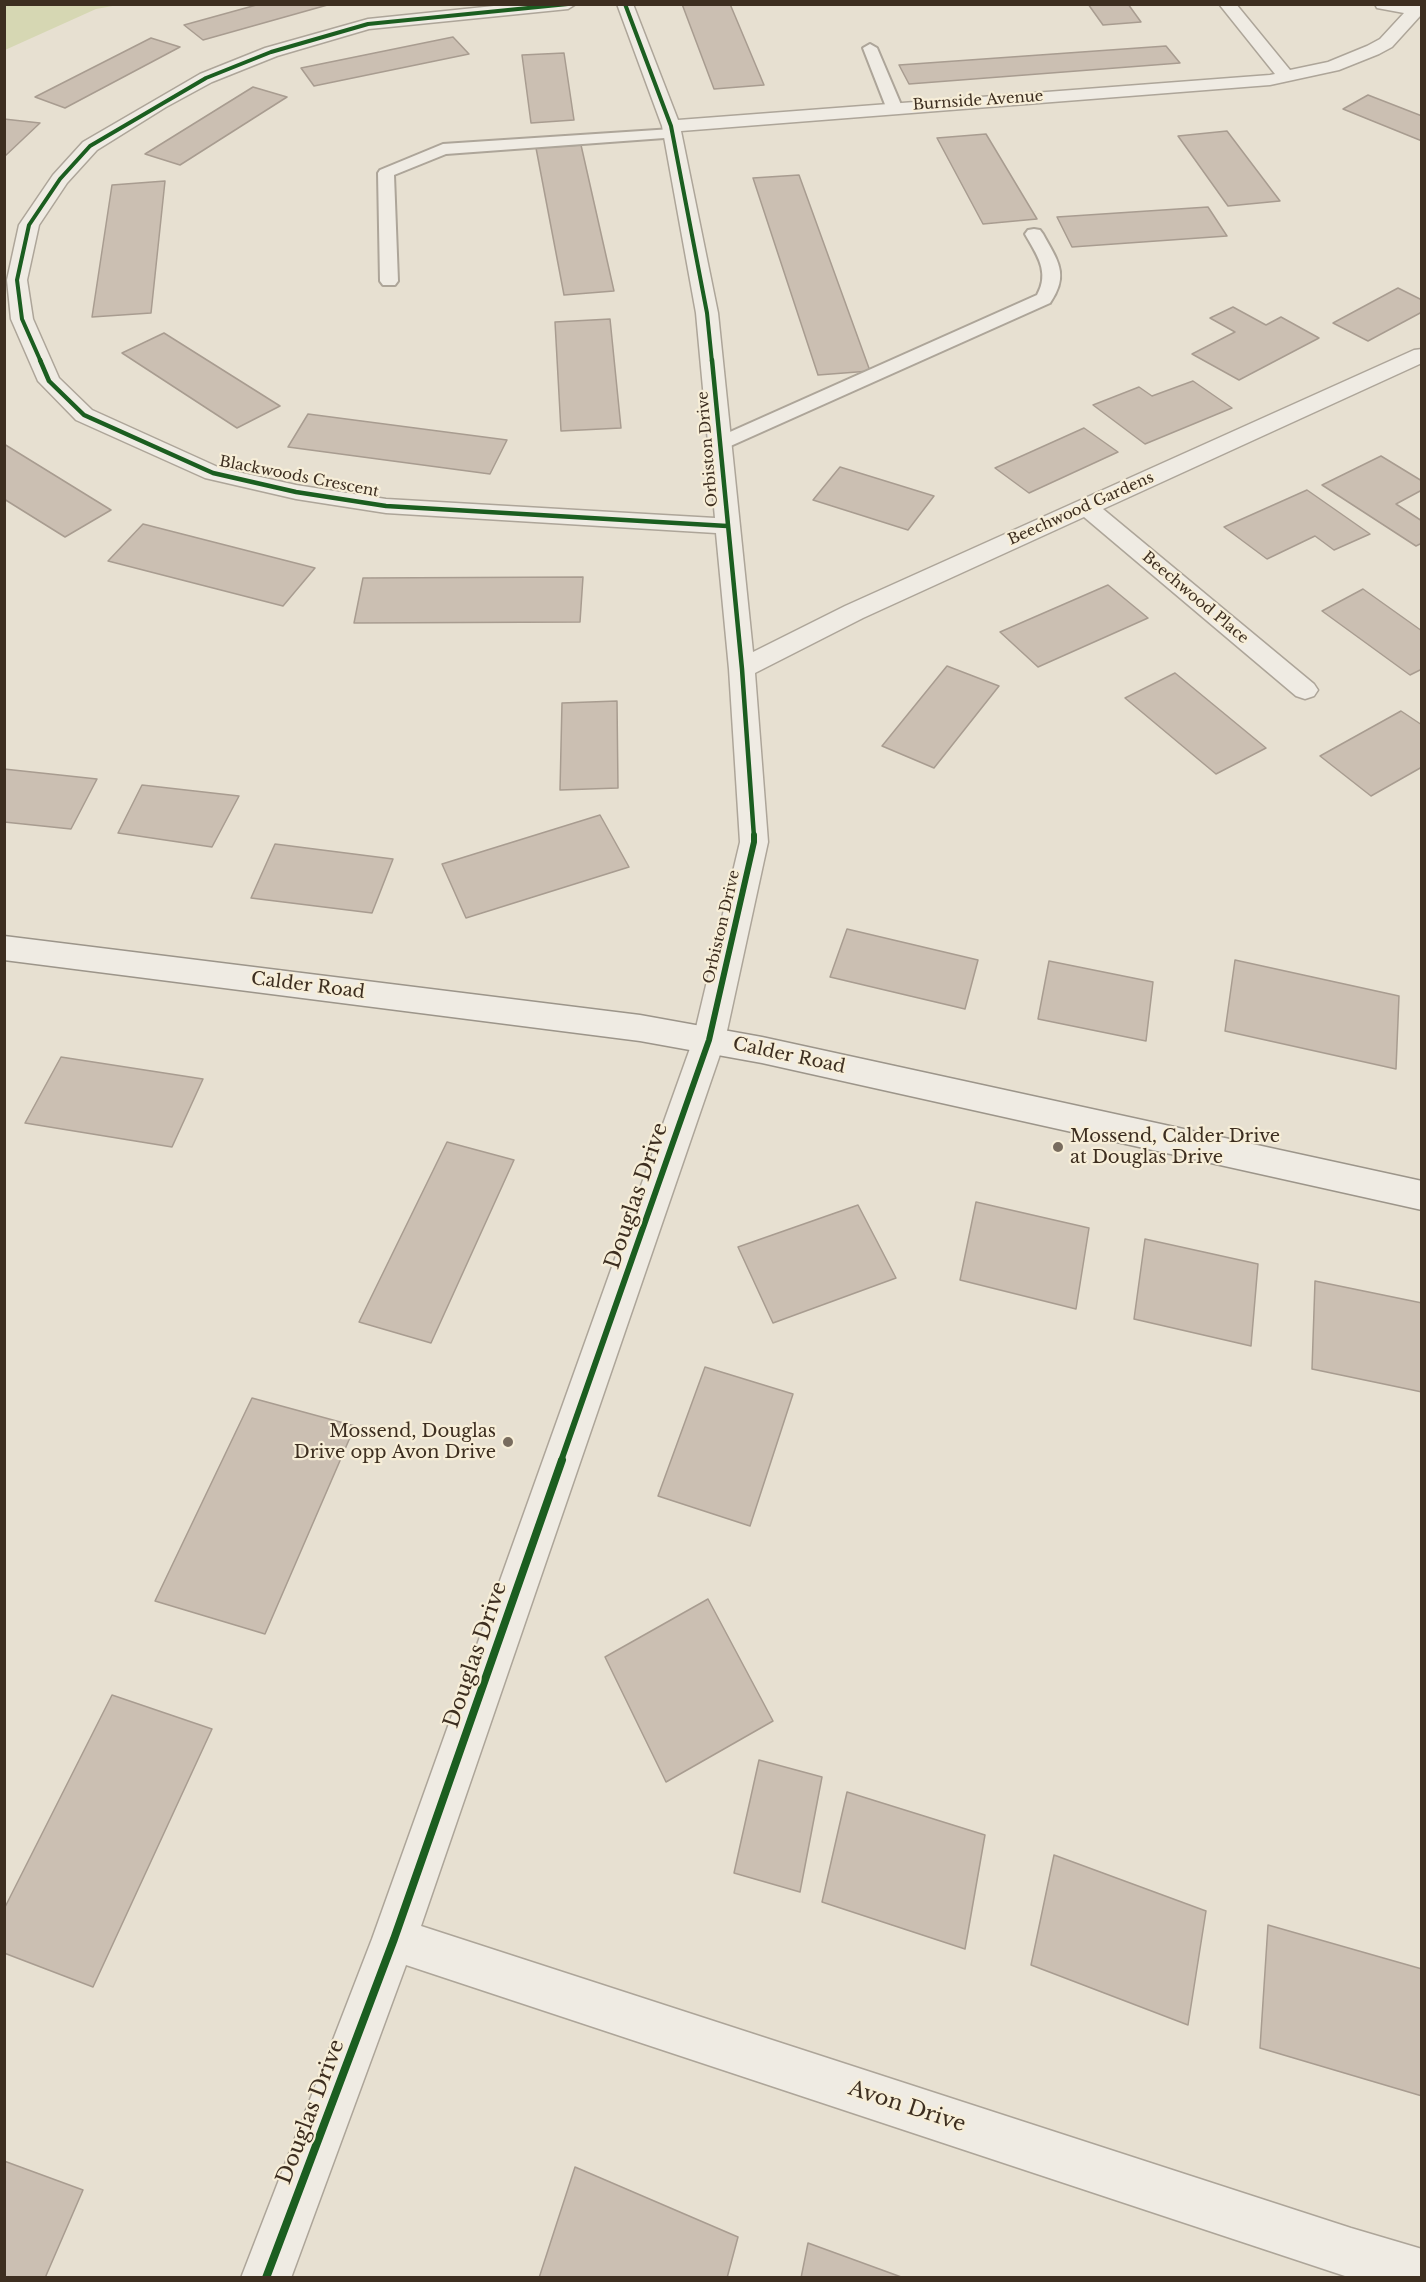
<!DOCTYPE html>
<html>
<head>
<meta charset="utf-8">
<style>
  body { margin:0 }
  #map { position:relative; width:1426px; height:2282px; overflow:hidden; background:#e7e0d1; font-family:"Libre Baskerville",serif }
  canvas { display:block }
  .frame { position:absolute; inset:0; border:6px solid #3d2e20; pointer-events:none }
</style>
</head>
<body>
<div id="map">
<canvas width="1426" height="2282"></canvas>
<div class="frame"></div>
</div>
<script>
const c = document.querySelector('canvas').getContext('2d');
c.lineJoin = 'round';
function fillPath(path, color) { c.fillStyle = color; c.fill(path, 'evenodd'); }
function strokePath(path, color, width, dash) { c.strokeStyle = color; c.lineWidth = width; c.lineCap = dash ? 'butt' : 'round'; c.setLineDash(dash || []); c.stroke(path); }
function drawText(font, color, halo, rows, align = 'center') {
  c.font = font + ' "Libre Baskerville",serif'; c.lineWidth = 4.5; c.setLineDash([]); c.textBaseline = 'middle'; c.strokeStyle = halo; c.fillStyle = color; for (const [text, x, y, turn = 0] of rows) {
    c.save(); c.translate(x, y); c.rotate((+turn || 0) * Math.PI / 180); c.textAlign = isNaN(turn) ? turn : align; if (halo) c.strokeText(text, 0, 0); c.fillText(text, 0, 0); c.restore();
  }
}
fillPath(new Path2D(`
  M 4,5 L 5,4 L 118,5 L 96,9 L 5,50 Z`), '#d6d7b3');
const building = new Path2D(`
  M 260,4 L 331,4 L 203,40 L 184,25 Z
  M 682,4 L 730,4 L 764,85 L 714,89 Z
  M 1088,4 L 1128,4 L 1141,22 L 1103,25 Z
  M 453,37 L 469,54 L 314,86 L 301,68 Z
  M 151,38 L 180,47 L 65,108 L 35,97 Z
  M 1166,46 L 1180,63 L 909,84 L 899,65 Z
  M 564,53 L 574,120 L 531,123 L 522,55 Z
  M 253,87 L 287,97 L 180,165 L 145,154 Z
  M 1368,95 L 1422,116 L 1422,141 L 1343,109 Z
  M 4,119 L 40,123 L 4,157 Z
  M 1227,131 L 1280,201 L 1228,206 L 1178,136 Z
  M 986,134 L 1037,219 L 983,224 L 937,138 Z
  M 581,145 L 614,291 L 564,295 L 536,148 Z
  M 799,175 L 870,371 L 818,375 L 753,178 Z
  M 165,181 L 151,313 L 92,317 L 112,185 Z
  M 1208,207 L 1227,236 L 1072,247 L 1057,217 Z
  M 1398,288 L 1422,300 L 1422,312 L 1368,341 L 1333,323 Z
  M 1233,307 L 1266,325 L 1281,317 L 1319,338 L 1239,380 L 1192,354 L 1235,332 L 1210,318 Z
  M 610,319 L 621,428 L 561,431 L 555,322 Z
  M 164,333 L 280,406 L 237,428 L 122,353 Z
  M 1193,381 L 1232,408 L 1145,444 L 1093,405 L 1139,387 L 1152,396 Z
  M 308,414 L 507,440 L 490,474 L 288,447 Z
  M 1084,428 L 1118,452 L 1029,493 L 995,468 Z
  M 4,444 L 111,510 L 65,537 L 4,499 Z
  M 1381,456 L 1422,481 L 1422,490 L 1396,504 L 1422,521 L 1422,543 L 1416,546 L 1322,485 Z
  M 840,467 L 934,496 L 908,530 L 813,500 Z
  M 1307,490 L 1370,534 L 1334,550 L 1315,536 L 1267,559 L 1224,527 Z
  M 143,524 L 315,568 L 283,606 L 108,561 Z
  M 583,577 L 580,622 L 354,623 L 363,578 Z
  M 1108,585 L 1148,618 L 1038,667 L 1000,632 Z
  M 1363,589 L 1422,631 L 1422,669 L 1410,675 L 1322,611 Z
  M 947,666 L 999,686 L 934,768 L 882,746 Z
  M 1175,673 L 1266,748 L 1216,774 L 1125,698 Z
  M 617,701 L 618,788 L 560,790 L 562,703 Z
  M 1401,711 L 1422,725 L 1422,767 L 1371,796 L 1320,756 Z
  M 4,769 L 97,779 L 71,829 L 4,822 Z
  M 142,785 L 239,796 L 212,847 L 118,833 Z
  M 600,815 L 629,867 L 466,918 L 442,864 Z
  M 275,844 L 393,859 L 372,913 L 251,898 Z
  M 847,929 L 978,960 L 965,1009 L 830,977 Z
  M 1235,960 L 1399,996 L 1396,1069 L 1225,1031 Z
  M 1049,961 L 1153,982 L 1146,1041 L 1038,1019 Z
  M 61,1057 L 203,1079 L 172,1147 L 25,1123 Z
  M 447,1142 L 514,1160 L 431,1343 L 359,1322 Z
  M 976,1202 L 1089,1228 L 1076,1309 L 960,1280 Z
  M 858,1205 L 896,1278 L 773,1323 L 738,1247 Z
  M 1145,1239 L 1258,1264 L 1251,1346 L 1134,1319 Z
  M 1315,1281 L 1422,1303 L 1422,1392 L 1312,1369 Z
  M 705,1367 L 793,1394 L 750,1526 L 658,1496 Z
  M 252,1398 L 355,1426 L 265,1634 L 155,1601 Z
  M 708,1599 L 773,1721 L 666,1782 L 605,1657 Z
  M 112,1695 L 212,1729 L 93,1987 L 4,1953 L 4,1909 Z
  M 759,1760 L 822,1777 L 800,1892 L 734,1873 Z
  M 847,1792 L 985,1835 L 965,1949 L 822,1902 Z
  M 1054,1855 L 1206,1911 L 1188,2025 L 1031,1965 Z
  M 1268,1925 L 1422,1969 L 1422,2096 L 1260,2048 Z
  M 4,2161 L 83,2190 L 45,2278 L 4,2278 Z
  M 575,2167 L 738,2237 L 727,2278 L 539,2278 Z
  M 808,2243 L 904,2278 L 801,2278 Z`);
fillPath(building, '#cbbfb2');
strokePath(building, '#a89c90', 1.5);
const lane = new Path2D(`
  M 870,44 L 877,48 L 902,107 L 900,110 L 894,112 L 886,107 L 863,48 Z
  M 672,129 L 680,134 L 678,137 L 446,154 L 394,175 L 398,281 L 395,285 L 383,285 L 380,281 L 378,173 L 380,170 L 443,144 Z
  M 1034,229 L 1040,230 L 1043,234 C 1057,260 1070,274 1050,303 L 726,448 L 712,448 L 709,444 L 712,440 L 1037,295 C 1050,272 1037,255 1025,234 L 1028,230 Z`);
const street = new Path2D(`
  M 513,4 L 576,4 L 568,9 L 369,29 L 277,56 L 212,82 L 166,107 L 97,150 L 67,183 L 39,225 L 27,280 L 33,319 L 59,378 L 92,410 L 220,468 L 296,485 L 386,499 L 715,518 L 696,313 L 662,126 L 617,4 L 633,4 L 678,120 L 1270,75 L 1275,74 L 1219,4 L 1236,4 L 1290,70 L 1328,62 L 1367,46 L 1380,39 L 1404,13 L 1377,8 L 1375,4 L 1422,4 L 1421,15 L 1392,47 L 1379,54 L 1339,70 L 1270,85 L 681,131 L 718,313 L 753,652 L 845,606 L 1414,350 L 1422,349 L 1422,363 L 1103,509 L 1314,684 L 1318,690 L 1314,696 L 1305,699 L 1296,696 L 1084,517 L 863,618 L 755,673 L 768,842 L 725,1040 L 421,1926 L 1351,2228 L 1422,2249 L 1422,2278 L 1351,2278 L 406,1965 L 291,2278 L 241,2278 L 372,1939 L 693,1040 L 740,842 L 729,669 L 716,533 L 386,513 L 296,499 L 205,478 L 76,420 L 38,381 L 11,319 L 7,280 L 19,225 L 53,175 L 83,142 L 200,74 L 265,48 L 368,19 Z`);
const secondary = new Path2D(`
  M 4,936 L 640,1015 L 762,1037 L 1422,1181 L 1422,1210 L 762,1063 L 640,1041 L 4,960 Z`);
strokePath(lane, '#ada599', 4);
strokePath(street, '#ada599', 3);
strokePath(secondary, '#9c958a', 3);
fillPath(lane, '#efebe3');
fillPath(street, '#efebe3');
fillPath(secondary, '#efebe3');
strokePath(new Path2D(`
  M 625,4 L 671,126 L 707,313 L 712,362
  M 41,362 L 22,319 L 17,280 L 29,225 L 60,179 L 90,146 L 206,78 L 271,52 L 368,24 L 568,4`), '#1b5e20', 4);
strokePath(new Path2D(`
  M 40,360 L 49,381 L 84,415 L 213,473 L 296,492 L 386,506 L 727,526
  M 712,360 L 742,669 L 754,837`), '#1b5e20', 4.5);
strokePath(new Path2D(`
  M 561,1461 L 709,1040 L 754,842 L 754,835`), '#1b5e20', 6);
strokePath(new Path2D(`
  M 266,2278 L 394,1939 L 562,1460`), '#1b5e20', 8);
for (const [x, y, r, color] of [
  [1058,1147,6,"#786c5e"],
  [508,1442,6,"#786c5e"]
]) { const dot = new Path2D(); dot.arc(x, y, r, 0, 2 * Math.PI); c.fillStyle = color; c.fill(dot); strokePath(dot, '#f7eed8', 2); }
drawText('15px', '#3d2e20', '#f7eed8', [
  ["Burnside Avenue",978,101,-4],
  ["Orbiston Drive",708,449,-95],
  ["Blackwoods Crescent",299,477,11],
  ["Beechwood Gardens",1081,509,-24],
  ["Beechwood Place",1195,598,40],
  ["Orbiston Drive",722,927,-77]
]);
drawText('18px', '#3d2e20', '#f7eed8', [
  ["Calder Road",308,986,7],
  ["Calder Road",789,1056,12]
]);
drawText('18px', '#3d2e20', '#f7eed8', [
  ["Mossend, Calder Drive",1070,1137],
  ["at Douglas Drive",1070,1158],
  ["Mossend, Douglas",496,1432,"right"],
  ["Drive opp Avon Drive",496,1453,"right"]
], 'left');
drawText('21px', '#3d2e20', '#f7eed8', [
  ["Douglas Drive",637,1196,-71],
  ["Douglas Drive",476,1655,-71],
  ["Avon Drive",907,2107,18],
  ["Douglas Drive",311,2112,-69]
]);
</script>
</body>
</html>
